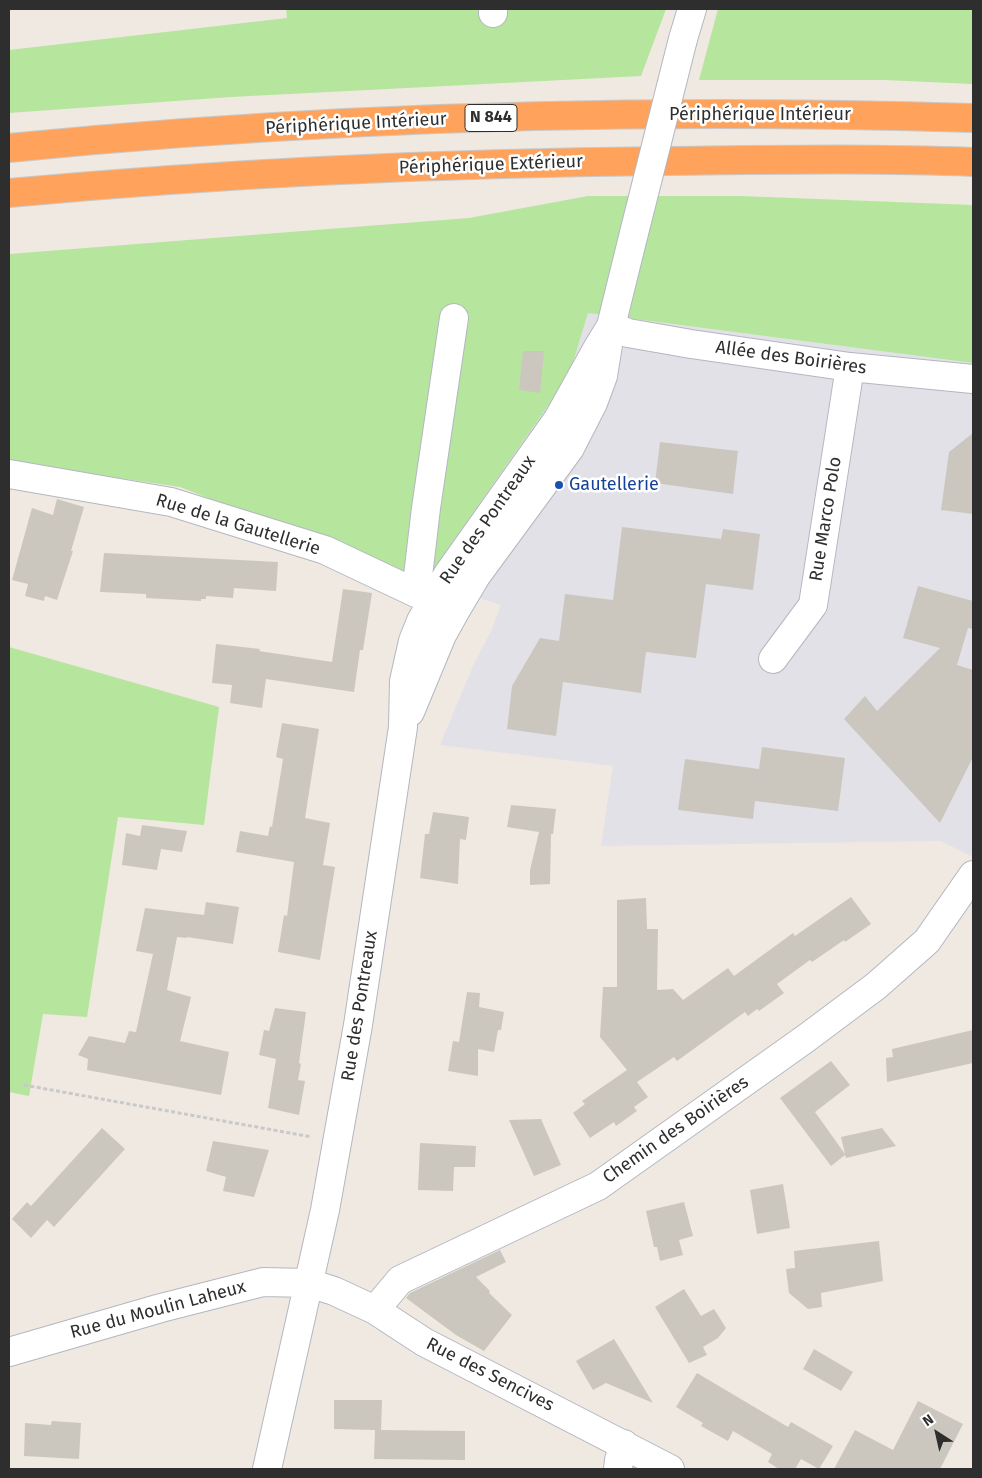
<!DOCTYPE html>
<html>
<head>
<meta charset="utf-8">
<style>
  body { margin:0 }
  #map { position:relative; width:982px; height:1478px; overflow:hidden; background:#efe9e1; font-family:"Fira Sans",sans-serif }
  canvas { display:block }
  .frame { position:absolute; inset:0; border:10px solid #2e2e2e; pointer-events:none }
  .north { position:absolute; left:912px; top:1408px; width:50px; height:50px; -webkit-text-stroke:4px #fff; paint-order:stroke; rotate:325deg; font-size:14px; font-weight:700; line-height:20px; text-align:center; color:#2e2e2e }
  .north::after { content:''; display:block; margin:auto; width:18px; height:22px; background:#2e2e2e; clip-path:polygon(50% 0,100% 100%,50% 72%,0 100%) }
</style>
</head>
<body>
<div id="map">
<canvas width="982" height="1478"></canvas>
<div class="frame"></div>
<div class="north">N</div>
</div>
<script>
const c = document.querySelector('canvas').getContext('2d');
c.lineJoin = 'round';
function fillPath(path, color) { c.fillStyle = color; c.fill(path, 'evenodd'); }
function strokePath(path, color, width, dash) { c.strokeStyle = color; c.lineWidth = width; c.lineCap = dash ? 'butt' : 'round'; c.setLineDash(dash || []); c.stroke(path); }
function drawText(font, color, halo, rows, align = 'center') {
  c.font = font + ' "Fira Sans",sans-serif'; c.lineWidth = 5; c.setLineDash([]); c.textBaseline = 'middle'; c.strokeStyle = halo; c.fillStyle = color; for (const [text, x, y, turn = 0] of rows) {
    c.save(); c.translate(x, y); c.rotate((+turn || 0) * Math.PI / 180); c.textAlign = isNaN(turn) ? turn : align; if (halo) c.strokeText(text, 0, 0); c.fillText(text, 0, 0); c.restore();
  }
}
fillPath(new Path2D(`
  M 588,313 L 973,363 L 973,857 L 941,841 L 601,846 L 613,766 L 440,745 L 473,666 L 492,629 L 501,605 L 425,581 L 569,376 Z`), '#e3e1e8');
fillPath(new Path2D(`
  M 286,9 L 666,9 L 641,76 L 231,97 L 9,113 L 9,50 L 287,18 Z
  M 718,9 L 973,9 L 973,84 L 884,80 L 699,80 Z
  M 588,196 L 740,196 L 973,205 L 973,363 L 588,313 L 569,376 L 425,581 L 400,573 L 180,487 L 22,464 L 9,460 L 9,254 L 469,218 Z
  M 9,647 L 219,707 L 204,825 L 118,817 L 87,1017 L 43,1014 L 29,1096 L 9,1092 Z`), '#b6e59e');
fillPath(new Path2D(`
  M 523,351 L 544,351 L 540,393 L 519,390 Z
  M 973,433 L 973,514 L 941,510 L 949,452 Z
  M 660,442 L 738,451 L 733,494 L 655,483 Z
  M 57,499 L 84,507 L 71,551 L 73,551 L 57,600 L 45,596 L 44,601 L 25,596 L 28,584 L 12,580 L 32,508 L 53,515 Z
  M 622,527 L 721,539 L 723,529 L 760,534 L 753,590 L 706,584 L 696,658 L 646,652 L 641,693 L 563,682 L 556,736 L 507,729 L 512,686 L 540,638 L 559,641 L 565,594 L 613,600 Z
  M 104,553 L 278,562 L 276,591 L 234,588 L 233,598 L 206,596 L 206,599 L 201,599 L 201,601 L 146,598 L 146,594 L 100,592 Z
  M 918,586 L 973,601 L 973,629 L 968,628 L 957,665 L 973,670 L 973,757 L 940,823 L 844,719 L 865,696 L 877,711 L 940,648 L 903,638 Z
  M 343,589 L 372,593 L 363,650 L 360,650 L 354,692 L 266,679 L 262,708 L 230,703 L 232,685 L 212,683 L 216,644 L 260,649 L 259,651 L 332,662 Z
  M 282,723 L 319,729 L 305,818 L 330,823 L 323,865 L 335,867 L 320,960 L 278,952 L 284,915 L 287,916 L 294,862 L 236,852 L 240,831 L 268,836 L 270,826 L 272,827 L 283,759 L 276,757 Z
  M 762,747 L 845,758 L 838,811 L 755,801 L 753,819 L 678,810 L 685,759 L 759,769 Z
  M 511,805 L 556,809 L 553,834 L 551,834 L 550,884 L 530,885 L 530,870 L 539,832 L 507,827 Z
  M 433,812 L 469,817 L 466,840 L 460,839 L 458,884 L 420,878 L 425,834 L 429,834 Z
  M 142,825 L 187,831 L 182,852 L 161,849 L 157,870 L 122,865 L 126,833 L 140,836 Z
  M 851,897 L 871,924 L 845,942 L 844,940 L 812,962 L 810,960 L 777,984 L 784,993 L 759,1011 L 757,1009 L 748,1016 L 745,1012 L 677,1061 L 674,1057 L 637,1082 L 634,1078 L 648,1097 L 634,1107 L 637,1111 L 616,1126 L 614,1122 L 590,1138 L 573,1113 L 585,1104 L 582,1101 L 627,1070 L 600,1037 L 603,987 L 617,987 L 617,900 L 646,898 L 647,929 L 658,929 L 657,990 L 673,989 L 683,1000 L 728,968 L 734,976 L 793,933 L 795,936 Z
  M 206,902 L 239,907 L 233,944 L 187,937 L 187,938 L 177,937 L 167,990 L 191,997 L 180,1041 L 229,1052 L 221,1095 L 87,1070 L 88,1059 L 78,1055 L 89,1036 L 125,1043 L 129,1031 L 136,1032 L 153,954 L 136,951 L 145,908 L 204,915 Z
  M 467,992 L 480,993 L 479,1007 L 504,1012 L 501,1030 L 498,1030 L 494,1052 L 478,1049 L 478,1076 L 448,1071 L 453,1041 L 459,1042 Z
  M 275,1008 L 306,1012 L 299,1063 L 301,1064 L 298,1080 L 305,1081 L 299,1115 L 268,1108 L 276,1059 L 259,1055 L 264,1030 L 269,1031 Z
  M 973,1030 L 973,1063 L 887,1082 L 886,1058 L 893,1057 L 892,1049 Z
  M 831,1061 L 850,1085 L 815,1112 L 845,1154 L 841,1137 L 882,1128 L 896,1146 L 846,1158 L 845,1155 L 831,1166 L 780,1098 Z
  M 541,1119 L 561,1165 L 534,1176 L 509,1120 Z
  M 102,1128 L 125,1149 L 54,1227 L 47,1220 L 31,1238 L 12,1219 L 27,1202 L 31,1206 Z
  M 213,1141 L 269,1150 L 254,1197 L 223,1191 L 226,1177 L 206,1171 Z
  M 420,1143 L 476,1146 L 475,1167 L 454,1167 L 453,1191 L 418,1190 Z
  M 783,1184 L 790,1228 L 757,1234 L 750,1190 Z
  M 684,1202 L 693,1236 L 679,1240 L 683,1255 L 660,1261 L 657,1247 L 654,1247 L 646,1211 Z
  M 879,1241 L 883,1281 L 821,1293 L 822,1307 L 808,1309 L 789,1293 L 786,1269 L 795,1268 L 794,1251 Z
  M 500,1250 L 506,1262 L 476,1277 L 490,1291 L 489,1293 L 512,1315 L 484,1351 L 456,1335 L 406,1298 L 410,1293 Z
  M 684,1289 L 701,1316 L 714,1309 L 726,1328 L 718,1338 L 703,1347 L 707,1355 L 689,1363 L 655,1307 Z
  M 614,1339 L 653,1403 L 606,1383 L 593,1390 L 576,1361 Z
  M 814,1349 L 853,1372 L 841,1391 L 803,1369 Z
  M 697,1373 L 788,1427 L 791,1422 L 833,1446 L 819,1469 L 801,1459 L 795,1469 L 779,1469 L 768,1462 L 772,1454 L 733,1431 L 728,1441 L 701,1426 L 703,1423 L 676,1407 Z
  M 334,1400 L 382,1400 L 381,1430 L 465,1431 L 465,1460 L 374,1459 L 375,1430 L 334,1429 Z
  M 918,1401 L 963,1424 L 940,1469 L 834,1469 L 855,1430 L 893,1450 Z
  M 52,1421 L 81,1423 L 79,1459 L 24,1456 L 25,1423 L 51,1425 Z`), '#cbc7bf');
const minor = new Path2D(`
  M 493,13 L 493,9
  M 683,39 L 692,9
  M 611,326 L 628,333 L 691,344 L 850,367 L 973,379
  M 9,474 L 171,502 L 325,550 L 416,593 L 451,606
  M 416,593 L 426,508 L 454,318
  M 773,659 L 813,605 L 850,367
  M 410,712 L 442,635 L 457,608 L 476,576 L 570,448 L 593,403 L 603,376 L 611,326 L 634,233
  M 375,1310 L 400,1280 L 598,1186 L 805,1039 L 876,986 L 927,941 L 973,875
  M 9,1352 L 161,1308 L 263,1282 L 309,1283 L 334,1291 L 375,1310 L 424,1342 L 670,1469
  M 267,1469 L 325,1210 L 358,1025 L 403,727 L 404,681 L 413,641 L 421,621 L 448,574 L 558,419 L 597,349 L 611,326
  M 618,1469 L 619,1460 L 624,1444`);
const highway = new Path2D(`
  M 9,148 C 329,116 652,108 973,118
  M 9,193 C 226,173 444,163 663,161 C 766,160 870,158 973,162`);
strokePath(minor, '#b4b7c1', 30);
strokePath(highway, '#c9c9c9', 30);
strokePath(new Path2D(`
  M 24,1085 L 312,1137`), '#c9c9c9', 3, [4, 2.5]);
strokePath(minor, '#fff', 28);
strokePath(highway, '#ffa35c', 28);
const minorBridge = new Path2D(`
  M 634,233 L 683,39`);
strokePath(minorBridge, '#b4b7c1', 30, []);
strokePath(minorBridge, '#fff', 28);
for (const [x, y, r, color] of [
  [559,485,5,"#1a4fb4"]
]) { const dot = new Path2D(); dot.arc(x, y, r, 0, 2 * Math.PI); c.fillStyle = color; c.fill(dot); strokePath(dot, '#fff', 2); }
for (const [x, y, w] of [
  [491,118,52]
]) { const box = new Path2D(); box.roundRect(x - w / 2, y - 13.5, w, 27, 4); c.fillStyle = '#fff'; c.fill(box); strokePath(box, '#2e2e2e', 1); }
drawText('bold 16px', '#2e2e2e', null, [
  ["N 844",491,118]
]);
drawText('18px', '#2e2e2e', '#fff', [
  ["Périphérique Intérieur",760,115],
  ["Périphérique Intérieur",356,124,-3],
  ["Périphérique Extérieur",491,165,-2],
  ["Allée des Boirières",791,358,8],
  ["Rue Marco Polo",826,519,-81],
  ["Rue des Pontreaux",488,520,-55],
  ["Rue de la Gautellerie",238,525,17],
  ["Rue des Pontreaux",360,1006,-81],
  ["Chemin des Boirières",676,1130,-35],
  ["Rue du Moulin Laheux",158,1310,-15],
  ["Rue des Sencives",490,1375,27]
]);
drawText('18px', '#164399', '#fff', [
  ["Gautellerie",569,485]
], 'left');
</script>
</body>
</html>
